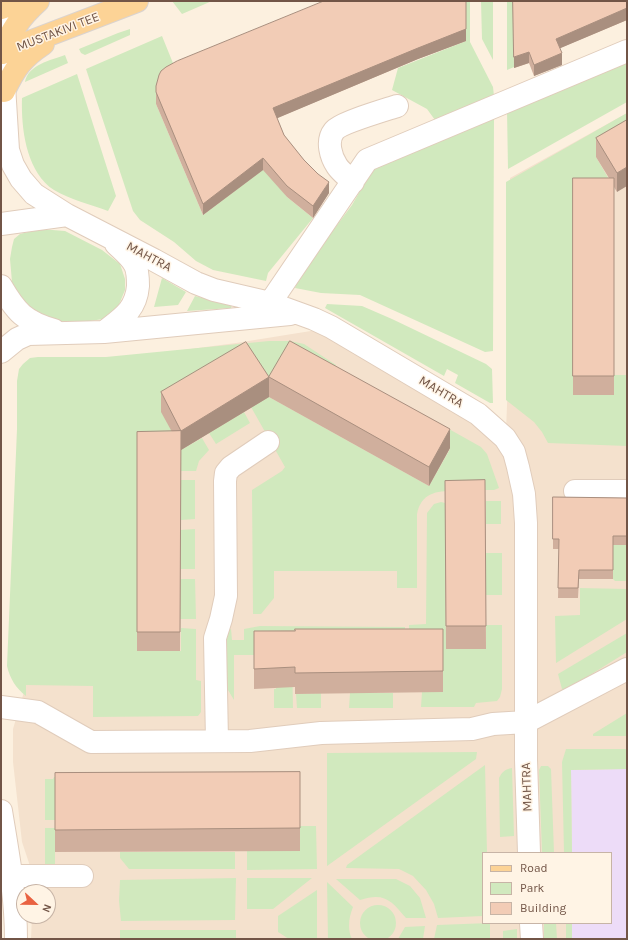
<!DOCTYPE html>
<html>
<head>
<meta charset="utf-8">
<style>
  body { margin:0 }
  #map { position:relative; width:628px; height:940px; overflow:hidden; background:#fcf0df; font-family:Karla,sans-serif }
  canvas { display:block }
  .frame { position:absolute; inset:0; border:2px solid #725547; pointer-events:none }
  .legend { position:absolute; left:482px; top:852px; width:130px; height:72px; box-sizing:border-box; background:#fff4e5; border:1px solid #c7b4a6; margin:0; padding:5px 7px; list-style:none; font-size:12px; color:#725547 }
  .legend li { display:flex; align-items:center; gap:8px; height:20px }
  .legend b { width:20px; border:1px solid #c7b4a6 }
  .north { position:absolute; left:16px; top:884px; width:40px; height:40px; box-sizing:border-box; background:#fff4e5; border:1px solid #c7b4a6; border-radius:50%; rotate:112deg; font-size:11px; font-weight:700; line-height:16px; text-align:center; color:#725547 }
  .north::after { content:''; display:block; margin:auto; width:14px; height:18px; background:#e96241; clip-path:polygon(50% 0,100% 100%,50% 72%,0 100%) }
</style>
</head>
<body>
<div id="map">
<canvas width="628" height="940"></canvas>
<div class="frame"></div>
<ul class="legend">
<li><b style="height:5px;background:#fcd396"></b>Road</li>
<li><b style="height:11px;background:#d1e9be"></b>Park</li>
<li><b style="height:11px;background:#f2ccb6"></b>Building</li>
</ul>
<div class="north">N</div>
</div>
<script>
const c = document.querySelector('canvas').getContext('2d');
c.lineJoin = 'round';
function fillPath(path, color) { c.fillStyle = color; c.fill(path, 'evenodd'); }
function strokePath(path, color, width, dash) { c.strokeStyle = color; c.lineWidth = width; c.lineCap = dash ? 'butt' : 'round'; c.setLineDash(dash || []); c.stroke(path); }
function drawText(font, color, halo, rows, align = 'center') {
  c.font = font + ' Karla,sans-serif'; c.lineWidth = 3; c.setLineDash([]); c.textBaseline = 'middle'; c.strokeStyle = halo; c.fillStyle = color; for (const [text, x, y, turn = 0] of rows) {
    c.save(); c.translate(x, y); c.rotate((+turn || 0) * Math.PI / 180); c.textAlign = isNaN(turn) ? turn : align; if (halo) c.strokeText(text, 0, 0); c.fillText(text, 0, 0); c.restore();
  }
}
fillPath(new Path2D(`
  M 627,113 L 627,939 L 31,939 L 32,916 L 48,916 L 48,892 L 32,892 L 32,872 L 22,842 L 13,762 L 13,729 L 26,685 L 107,360 L 236,343 L 317,330 L 506,431 L 508,380 L 510,178 ZM 483,853 L 611,853 L 611,923 L 483,923 Z`), '#f4e1cd');
fillPath(new Path2D(`
  M 627,769 L 627,939 L 572,939 L 572,923 L 611,923 L 611,853 L 572,853 L 571,770 Z`), '#eddcf8');
fillPath(new Path2D(`
  M 172,1 L 212,1 L 182,14 Z
  M 466,1 L 470,1 L 470,42 L 493,87 L 494,96 L 435,120 L 427,109 L 392,90 L 398,68 L 466,41 Z
  M 481,1 L 493,1 L 493,60 L 482,39 Z
  M 507,1 L 513,1 L 514,67 L 507,70 Z
  M 130,29 L 130,35 L 85,55 L 81,53 L 79,49 L 118,33 Z
  M 162,36 L 177,73 L 156,98 L 156,104 L 203,215 L 265,168 L 287,197 L 313,218 L 268,273 L 266,281 L 213,270 L 196,261 L 174,242 L 140,220 L 133,211 L 86,69 Z
  M 65,55 L 68,63 L 25,82 C 28,65 51,60 65,55 Z
  M 627,62 L 627,102 L 508,169 L 507,111 Z
  M 77,74 L 116,196 L 108,211 C 90,204 71,200 54,190 C 26,172 21,128 22,98 Z
  M 627,113 L 627,139 L 596,157 L 614,188 L 609,197 L 573,198 L 573,395 L 614,375 L 627,375 L 627,446 L 548,443 L 542,432 L 534,422 L 506,400 L 506,182 Z
  M 494,118 L 493,351 L 485,352 L 360,295 L 321,293 L 295,288 L 298,277 L 352,205 L 372,170 Z
  M 40,229 L 65,231 L 102,250 L 120,264 L 125,279 L 125,290 L 118,307 L 111,314 L 103,319 L 90,321 L 58,321 L 35,313 L 24,303 L 17,292 L 12,282 L 10,259 L 12,247 L 14,239 L 20,234 Z
  M 162,278 L 186,292 L 178,305 L 154,307 Z
  M 195,296 L 232,305 L 231,308 L 187,311 Z
  M 327,304 L 362,306 L 392,319 L 486,364 L 492,369 L 493,403 L 490,403 L 455,383 L 458,375 L 447,369 L 444,376 L 325,308 Z
  M 269,341 L 290,341 L 304,344 L 336,365 L 331,375 L 269,397 L 429,486 L 450,449 L 416,429 L 424,415 L 481,447 L 487,454 L 499,488 L 494,490 C 483,490 473,490 462,491 C 442,491 422,489 417,514 L 417,588 L 397,588 L 397,571 L 274,571 L 274,598 L 261,614 L 253,614 L 252,490 L 282,471 L 285,467 L 251,407 L 269,396 L 181,450 L 202,438 L 209,450 L 199,461 L 196,471 L 181,471 L 181,451 L 137,451 L 137,651 L 181,651 L 181,628 L 196,629 L 196,680 L 201,681 L 201,712 L 198,716 L 93,717 L 93,686 L 26,685 L 26,696 C 16,688 10,679 7,666 L 17,429 L 17,381 L 19,369 L 23,364 L 30,358 L 38,357 L 106,357 Z
  M 244,412 L 250,423 L 216,444 L 209,433 Z
  M 181,480 L 195,480 L 195,519 L 181,520 Z
  M 486,501 L 501,501 L 501,524 L 486,524 Z
  M 441,502 L 445,503 L 446,649 L 486,649 L 486,625 L 502,625 L 502,689 L 500,697 L 497,701 L 476,703 L 474,707 L 421,707 L 422,692 L 443,692 L 443,650 L 292,658 L 293,708 L 274,708 L 274,689 L 276,689 L 275,652 L 254,652 L 254,655 L 234,655 L 234,700 L 228,690 L 227,683 L 226,632 L 231,629 L 232,640 L 244,640 L 244,629 L 260,626 L 405,627 L 405,634 L 409,634 L 409,625 L 426,624 L 427,513 L 434,504 Z
  M 195,529 L 195,569 L 180,569 L 180,530 Z
  M 613,545 L 627,545 L 627,581 L 615,581 L 613,579 Z
  M 485,553 L 502,553 L 502,595 L 486,595 Z
  M 180,579 L 195,579 L 196,619 L 180,619 Z
  M 580,588 L 627,589 L 627,619 L 556,663 L 555,616 L 580,615 Z
  M 627,633 L 627,652 L 566,690 L 562,689 L 558,674 Z
  M 321,693 L 321,708 L 297,708 L 296,694 Z
  M 350,693 L 393,693 L 393,708 L 349,708 Z
  M 627,713 L 627,736 L 593,736 L 593,734 Z
  M 566,749 L 627,749 L 627,769 L 571,770 L 572,853 L 564,853 L 562,762 Z
  M 477,752 L 476,759 L 327,866 L 327,753 Z
  M 485,765 L 487,853 L 483,853 L 483,916 L 438,918 L 434,904 L 426,890 L 413,876 L 399,869 L 346,868 L 347,865 Z
  M 541,766 L 548,766 L 551,769 L 554,853 L 542,853 L 539,770 Z
  M 512,768 L 514,836 L 500,837 L 499,778 C 502,772 505,769 512,768 Z
  M 107,776 L 55,796 L 55,820 L 45,820 L 45,779 L 53,779 L 54,777 Z
  M 299,826 L 316,826 L 317,869 L 247,870 L 247,851 Z
  M 45,828 L 55,828 L 55,868 L 45,870 Z
  M 120,852 L 235,852 L 235,869 L 129,869 L 120,858 Z
  M 236,878 L 235,920 L 121,921 L 119,901 L 120,880 Z
  M 247,878 L 312,878 L 273,909 L 247,909 Z
  M 336,879 L 396,879 L 410,886 L 420,898 L 426,918 L 406,918 C 391,900 384,892 360,900 Z
  M 327,882 L 353,907 C 349,917 347,929 352,939 L 328,939 Z
  M 317,890 L 317,939 L 289,939 L 278,932 L 278,916 Z
  M360 923a18 18 0 1 1 36 0a18 18 0 1 1-36 0Z
  M 490,923 L 490,939 L 434,939 L 437,925 Z
  M 544,923 L 556,923 L 557,939 L 544,939 Z
  M 566,923 L 572,923 L 572,939 L 566,939 Z
  M 425,926 L 423,939 L 398,939 L 405,927 Z
  M 517,929 L 517,939 L 503,939 L 503,931 Z
  M 120,930 L 236,930 L 236,939 L 120,939 Z`), '#d1e9be');
const minor = new Path2D(`
  M 2,53 L 8,150 L 13,165 L 21,179 L 34,194 L 67,215 L 154,260 L 196,283 L 214,290 L 270,303 L 314,319 L 331,327 L 478,414 L 505,438 L 514,452 L 518,467 L 524,494 L 526,523 L 526,760 L 529,853
  M 1,55 L 2,1
  M 353,182 C 348,177 341,172 337,166 C 331,157 326,141 334,131 C 340,123 385,110 397,106
  M 1,224 L 67,215
  M 1,286 C 16,312 25,322 54,330
  M 270,303 L 367,160 L 627,51
  M 104,332 C 122,318 136,310 138,286 C 138,280 138,271 135,265 C 131,257 122,250 116,244
  M 1,352 L 17,339 L 28,334 L 104,332 L 290,314
  M 575,491 L 627,491
  M 1,707 L 38,712 L 91,742 L 250,741 L 321,733 L 472,729 L 493,724 L 526,722 L 627,669
  M 217,741 L 215,638 L 221,619 L 226,596 L 225,481 L 226,473 L 231,467 L 268,442
  M 1,811 C 8,854 16,896 16,939
  M 11,876 L 82,876
  M 531,923 L 532,939`);
const major = new Path2D(`
  M 1,8 L 22,1
  M 1,53 L 137,1
  M 2,53 C 11,31 20,17 38,1
  M 4,91 C 15,68 22,58 43,44`);
strokePath(minor, '#e0ccbb', 24);
strokePath(major, '#dad3cf', 24);
strokePath(minor, '#fff', 22);
strokePath(major, '#fcd396', 22);
fillPath(new Path2D(`
  M 466,1 L 466,41 L 418,59 L 277,118 L 284,135 L 329,193 L 313,218 L 287,197 L 263,170 L 203,215 L 156,104 L 156,86 Z
  M 513,1 L 627,1 L 627,20 L 560,48 L 562,65 L 534,76 L 529,63 L 514,68 Z
  M 627,120 L 617,192 L 614,187 L 614,395 L 573,395 L 573,178 L 609,178 L 596,157 L 596,138 Z
  M 269,377 L 450,448 L 429,486 L 269,397 L 181,450 L 180,651 L 137,651 L 137,432 L 172,432 L 161,412 L 161,392 Z
  M 485,480 L 486,649 L 446,649 L 445,481 Z
  M 553,497 L 627,498 L 627,545 L 613,545 L 613,579 L 579,579 L 578,598 L 558,598 L 559,549 L 553,549 Z
  M 443,629 L 443,692 L 295,694 L 295,687 L 254,689 L 254,631 Z
  M 300,772 L 300,851 L 55,852 L 55,773 Z`), '#d0af9d');
fillPath(new Path2D(`
  M 466,1 L 466,41 L 418,59 L 273,120 L 273,108 Z
  M 627,8 L 627,20 L 556,50 L 556,39 Z
  M 529,52 L 529,63 L 514,68 L 514,57 Z
  M 562,53 L 562,65 L 534,76 L 534,65 Z
  M 263,158 L 263,170 L 203,215 L 203,204 Z
  M 627,167 L 627,186 L 617,192 L 617,173 Z
  M 329,182 L 329,193 L 313,218 L 313,206 Z
  M 269,377 L 269,397 L 181,450 L 180,651 L 181,431 Z
  M 450,429 L 450,448 L 429,486 L 429,467 Z`), '#a98f7f');
const building = new Path2D(`
  M 324,1 L 466,1 L 466,29 L 418,48 L 273,108 L 284,135 L 304,160 L 318,174 L 329,182 L 313,206 L 287,186 L 263,158 L 203,204 L 156,92 L 156,86 L 159,75 L 161,71 L 166,67 L 177,61 Z
  M 513,1 L 627,1 L 627,8 L 556,39 L 562,53 L 534,65 L 529,52 L 514,57 Z
  M 627,120 L 627,167 L 617,173 L 596,138 Z
  M 573,178 L 614,178 L 614,376 L 573,376 Z
  M 290,341 L 450,429 L 429,467 L 269,377 Z
  M 246,342 L 269,377 L 181,431 L 161,392 Z
  M 181,431 L 180,632 L 137,632 L 137,432 Z
  M 485,480 L 486,626 L 446,626 L 445,481 Z
  M 553,497 L 627,498 L 627,536 L 613,536 L 613,570 L 579,570 L 578,588 L 558,588 L 559,539 L 553,539 Z
  M 295,629 L 443,629 L 443,671 L 295,673 L 295,667 L 254,669 L 254,631 L 295,631 Z
  M 300,772 L 300,828 L 55,830 L 55,773 Z`);
fillPath(building, '#f2ccb6');
strokePath(building, '#a98f7f', 1);
drawText('13px', '#725547', '#fff4e5', [
  ["MUSTAKIVI TEE",58,32,-21],
  ["MAHTRA",149,257,28],
  ["MAHTRA",441,392,31],
  ["MAHTRA",527,787,-92]
]);
</script>
</body>
</html>
